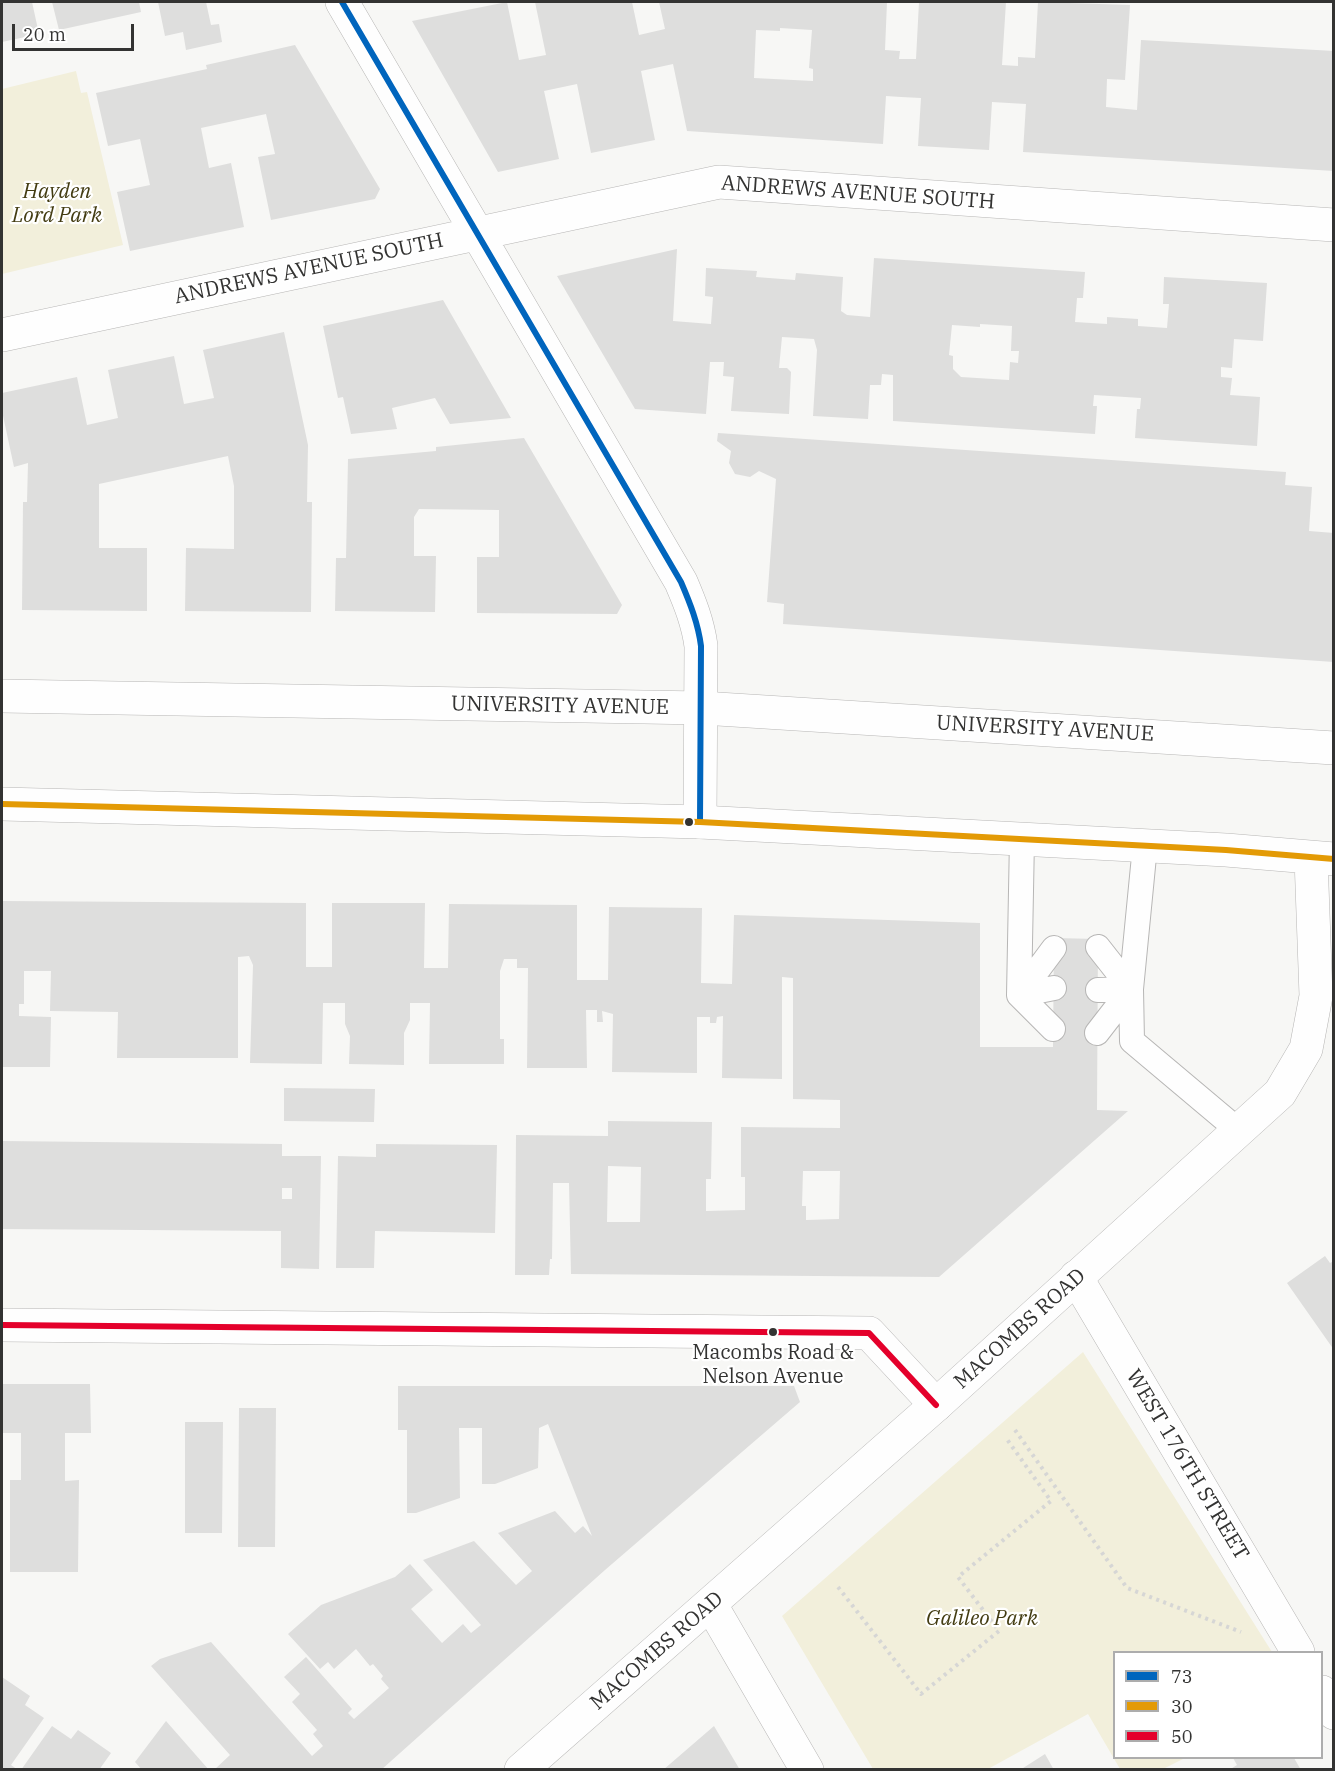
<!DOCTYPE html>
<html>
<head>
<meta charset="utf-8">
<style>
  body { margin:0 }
  #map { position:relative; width:1335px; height:1771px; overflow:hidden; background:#f7f7f5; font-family:"IBM Plex Serif",serif }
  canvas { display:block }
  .frame { position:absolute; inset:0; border:3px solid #333332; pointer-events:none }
  .legend { position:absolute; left:1113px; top:1651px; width:210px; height:108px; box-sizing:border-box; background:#fff; border:2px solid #adadad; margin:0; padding:8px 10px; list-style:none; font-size:18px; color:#333332 }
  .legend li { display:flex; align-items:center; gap:12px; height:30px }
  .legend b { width:30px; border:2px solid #adadad }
  .scale { position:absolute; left:12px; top:24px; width:122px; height:27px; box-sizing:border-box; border:3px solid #333332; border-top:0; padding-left:8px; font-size:18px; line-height:21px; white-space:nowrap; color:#333332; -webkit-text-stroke:4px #fff; paint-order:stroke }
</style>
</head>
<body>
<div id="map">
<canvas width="1335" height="1771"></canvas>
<div class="frame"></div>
<ul class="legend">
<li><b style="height:8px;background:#0065bd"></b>73</li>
<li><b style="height:8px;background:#e39a05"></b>30</li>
<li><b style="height:8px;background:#e4002b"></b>50</li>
</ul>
<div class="scale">20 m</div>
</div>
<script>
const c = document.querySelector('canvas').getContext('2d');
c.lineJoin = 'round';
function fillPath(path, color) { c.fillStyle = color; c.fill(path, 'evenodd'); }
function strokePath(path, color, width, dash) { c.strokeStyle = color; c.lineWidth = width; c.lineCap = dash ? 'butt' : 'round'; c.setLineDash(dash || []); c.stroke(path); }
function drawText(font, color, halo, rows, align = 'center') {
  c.font = font + ' "IBM Plex Serif",serif'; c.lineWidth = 4.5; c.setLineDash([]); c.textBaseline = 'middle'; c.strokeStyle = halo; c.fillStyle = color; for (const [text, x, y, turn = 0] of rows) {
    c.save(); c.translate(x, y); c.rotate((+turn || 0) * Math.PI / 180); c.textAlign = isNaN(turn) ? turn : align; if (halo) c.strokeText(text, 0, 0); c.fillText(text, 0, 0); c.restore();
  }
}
fillPath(new Path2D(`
  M 76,71 L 81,93 L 87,92 L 123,245 L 2,274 L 2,89 Z
  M 1083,1352 L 1272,1652 L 1114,1652 L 1114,1758 L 1185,1758 L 1163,1769 L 1120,1769 L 1088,1714 L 988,1769 L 873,1769 L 782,1616 Z`), '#f2efdb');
fillPath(new Path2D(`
  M 2,2 L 32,2 L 39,34 L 2,42 Z
  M 52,2 L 139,2 L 141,12 L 59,30 Z
  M 158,2 L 206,2 L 211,25 L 219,24 L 222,42 L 186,50 L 183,32 L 165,36 Z
  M 507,2 L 519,60 L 546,55 L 535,2 L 632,2 L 639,35 L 665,29 L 659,2 L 887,2 L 885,50 L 900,51 L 899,59 L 916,59 L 919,2 L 1006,2 L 1002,65 L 1018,66 L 1018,57 L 1035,58 L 1038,2 L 1130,5 L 1125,80 L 1107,79 L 1106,107 L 1137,110 L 1141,40 L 1334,51 L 1334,171 L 1023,152 L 1026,104 L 992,102 L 989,150 L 918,146 L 921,98 L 901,97 L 886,96 L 883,144 L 687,131 L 673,64 L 641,71 L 655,140 L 591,153 L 577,84 L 544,91 L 559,159 L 498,172 L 412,21 ZM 780,28 L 812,30 L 809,68 L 813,69 L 813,81 L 754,78 L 756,30 L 780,31 Z
  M 295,45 L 380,189 L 375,199 L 271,220 L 258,157 L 275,154 L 266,114 L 201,128 L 209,168 L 231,163 L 244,227 L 130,251 L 117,192 L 150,185 L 140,139 L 108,146 L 96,93 L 207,69 L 206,65 Z
  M 677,249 L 673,321 L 711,324 L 713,297 L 705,296 L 706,268 L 757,271 L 756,277 L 795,280 L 796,273 L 843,277 L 841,311 L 847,315 L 870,317 L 874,258 L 1085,272 L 1083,298 L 1077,298 L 1075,322 L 1107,324 L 1107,317 L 1138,319 L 1138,326 L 1167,328 L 1169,304 L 1163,304 L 1164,277 L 1267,283 L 1263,341 L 1234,339 L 1232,368 L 1221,367 L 1221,377 L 1232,378 L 1230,395 L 1260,397 L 1257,446 L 1135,438 L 1137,409 L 1140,409 L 1141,398 L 1094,395 L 1093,406 L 1097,406 L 1095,434 L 893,421 L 893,375 L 882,374 L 881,385 L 870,385 L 868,419 L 813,416 L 817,350 L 814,339 L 782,337 L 779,368 L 787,368 L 791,372 L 789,414 L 731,411 L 734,377 L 723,376 L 724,362 L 710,362 L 706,414 L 635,409 L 557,276 ZM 980,324 L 1012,326 L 1011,351 L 1019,351 L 1018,363 L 1010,362 L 1009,380 L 961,377 L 953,369 L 953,356 L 949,355 L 952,325 L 980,327 Z
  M 443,300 L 511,418 L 450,424 L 435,398 L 392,408 L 397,429 L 351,434 L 343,397 L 338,398 L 323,326 Z
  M 284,332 L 308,445 L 307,502 L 312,502 L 311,612 L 185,611 L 186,548 L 234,549 L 234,486 L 228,456 L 99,484 L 99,548 L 147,548 L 147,611 L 22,610 L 23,502 L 27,502 L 28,463 L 14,467 L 2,411 L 2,393 L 77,377 L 87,425 L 118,418 L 108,370 L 174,356 L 184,404 L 214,398 L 203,350 Z
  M 718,433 L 1286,472 L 1285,485 L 1312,487 L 1309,531 L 1334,533 L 1334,662 L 783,624 L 784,604 L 767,602 L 776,479 L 759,471 L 750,477 L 735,474 L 729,463 L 731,451 L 717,441 Z
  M 524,438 L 622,605 L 617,614 L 477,613 L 477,557 L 499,557 L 499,510 L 419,509 L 414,517 L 414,556 L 436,556 L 435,612 L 335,611 L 336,558 L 346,558 L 348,459 L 436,451 L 436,447 Z
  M 2,901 L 306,903 L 306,967 L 332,967 L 332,903 L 425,903 L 424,968 L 448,968 L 449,904 L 577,905 L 577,980 L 608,980 L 609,907 L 702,908 L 701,983 L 732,984 L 734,915 L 980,923 L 980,1047 L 1053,1047 L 1054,938 L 1098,939 L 1097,1110 L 1128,1111 L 939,1277 L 571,1274 L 569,1183 L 553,1183 L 552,1259 L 550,1259 L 549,1275 L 515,1275 L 516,1135 L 608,1136 L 608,1121 L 712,1122 L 711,1179 L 706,1179 L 706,1211 L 745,1210 L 745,1177 L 741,1177 L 741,1127 L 840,1128 L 840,1100 L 793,1099 L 793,978 L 782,977 L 782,1079 L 722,1078 L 723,1016 L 717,1017 L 716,1023 L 710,1023 L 710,1017 L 697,1017 L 697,1073 L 612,1072 L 613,1014 L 602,1011 L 603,1022 L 597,1022 L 597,1010 L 586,1010 L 587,1068 L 527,1068 L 528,968 L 517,968 L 517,959 L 504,959 L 500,971 L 500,1039 L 504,1039 L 504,1064 L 429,1064 L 430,1003 L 410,1003 L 410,1020 L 404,1033 L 404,1065 L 349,1064 L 350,1036 L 345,1024 L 345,1003 L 323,1003 L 322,1064 L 250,1063 L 253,965 L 249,956 L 238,957 L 238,1058 L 117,1058 L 118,1012 L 50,1011 L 51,971 L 24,971 L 24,1004 L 19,1004 L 19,1016 L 51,1017 L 50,1067 L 2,1067 ZM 608,1166 L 641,1167 L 640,1222 L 607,1222 ZM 803,1171 L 840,1171 L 839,1219 L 806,1220 L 806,1206 L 802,1206 Z
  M 284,1088 L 375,1089 L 374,1122 L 284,1121 Z
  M 2,1141 L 282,1144 L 282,1156 L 321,1156 L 319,1269 L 281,1268 L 281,1231 L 2,1229 ZM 282,1188 L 292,1188 L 292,1199 L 282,1199 Z
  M 376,1144 L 497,1145 L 495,1233 L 375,1231 L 374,1268 L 336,1268 L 338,1156 L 376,1157 Z
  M 1325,1256 L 1330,1263 L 1334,1261 L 1334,1350 L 1287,1283 Z
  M 2,1384 L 90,1384 L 91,1433 L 65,1433 L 65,1481 L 79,1480 L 78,1572 L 10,1572 L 10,1480 L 21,1480 L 21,1433 L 2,1433 Z
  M 398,1386 L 794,1386 L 800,1402 L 605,1570 L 381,1770 L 214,1770 L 230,1755 L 151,1666 L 160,1659 L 211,1642 L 312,1756 L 323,1746 L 313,1734 L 317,1730 L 292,1702 L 300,1694 L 284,1677 L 306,1657 L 352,1709 L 348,1713 L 354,1719 L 389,1688 L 381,1679 L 383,1676 L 373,1664 L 370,1666 L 356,1649 L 334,1669 L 328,1662 L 320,1669 L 288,1634 L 321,1605 L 395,1577 L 410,1564 L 433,1590 L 411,1609 L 442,1643 L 463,1624 L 471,1633 L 481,1625 L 423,1560 L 474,1541 L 516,1585 L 532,1571 L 498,1533 L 555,1511 L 575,1533 L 583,1526 L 592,1536 L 548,1424 L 539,1428 L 538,1468 L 495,1484 L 482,1484 L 482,1428 L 459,1428 L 460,1498 L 416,1513 L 407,1513 L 407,1430 L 398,1430 Z
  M 239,1408 L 276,1408 L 275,1547 L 238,1547 Z
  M 185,1422 L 223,1422 L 222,1533 L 185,1533 Z
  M 2,1677 L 30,1696 L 25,1705 L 44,1718 L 11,1765 L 18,1770 L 2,1770 Z
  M 166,1721 L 209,1770 L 142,1770 L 135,1762 Z
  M 52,1726 L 71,1739 L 78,1730 L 111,1753 L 99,1770 L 21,1770 Z
  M 714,1726 L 740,1770 L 663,1770 Z
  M 1045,1754 L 1054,1770 L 1020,1770 Z
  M 1233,1758 L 1294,1758 L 1301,1770 L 1229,1770 L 1237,1765 Z`), '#dededd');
const lane = new Path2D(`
  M 1022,839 L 1019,995 L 1053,1029
  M 1145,846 L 1131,989 L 1132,1041 L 1239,1131
  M 1098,947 L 1131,989
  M 1019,995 L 1054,948
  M 1019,995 L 1054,988
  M 1097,1033 L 1131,989 L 1098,990`);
const street = new Path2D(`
  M 342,2 L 681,582 C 690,603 698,623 701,646 L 700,822
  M 2,335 L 719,182 L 1334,225
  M 1076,1277 L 1298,1652
  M 2,1325 L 869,1333 L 936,1405
  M 711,1605 L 807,1770
  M 1322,1692 L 1334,1713`);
const secondary = new Path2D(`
  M 2,696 L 702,708 L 1334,748
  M 2,804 L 700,822 L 1226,850 L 1334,859
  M 521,1770 L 936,1405 L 1280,1093 L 1306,1049 L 1316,996 L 1311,858`);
strokePath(lane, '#b7b6b5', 26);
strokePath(street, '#b7b6b5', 34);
strokePath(secondary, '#b7b6b5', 34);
strokePath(new Path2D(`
  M 1015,1430 L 1127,1588 L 1241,1632
  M 838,1587 L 921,1694 L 999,1631 L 958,1577 L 1051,1501 L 1006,1438`), '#d6d6d5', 4, [3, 4.5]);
strokePath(lane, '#fefefe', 24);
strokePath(street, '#fefefe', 33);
strokePath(secondary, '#fefefe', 33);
strokePath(new Path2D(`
  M 342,2 L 681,582 C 690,603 698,623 701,646 L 700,822`), '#0065bd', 6);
strokePath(new Path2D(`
  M 2,804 L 700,822 L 1226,850 L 1334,859`), '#e39a05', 6);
strokePath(new Path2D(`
  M 2,1325 L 869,1333 L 936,1405`), '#e4002b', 6);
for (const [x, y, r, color] of [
  [689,822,5,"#333332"],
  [773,1332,5,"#333332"]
]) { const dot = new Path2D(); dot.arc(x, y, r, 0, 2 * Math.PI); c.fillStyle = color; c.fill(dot); strokePath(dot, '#fff', 2); }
drawText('20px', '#333332', '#fff', [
  ["Macombs Road &",773,1353],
  ["Nelson Avenue",773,1377]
]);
drawText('italic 21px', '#433c12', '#fff', [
  ["Hayden",57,192],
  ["Lord Park",57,216],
  ["Galileo Park",982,1619]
]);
drawText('21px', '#333332', '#fff', [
  ["ANDREWS AVENUE SOUTH",858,193,4],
  ["ANDREWS AVENUE SOUTH",309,269,-12],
  ["UNIVERSITY AVENUE",560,706,1],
  ["UNIVERSITY AVENUE",1045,729,3],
  ["MACOMBS ROAD",1020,1329,-42],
  ["WEST 176TH STREET",1187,1465,59],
  ["MACOMBS ROAD",657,1651,-41]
]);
</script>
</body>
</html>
